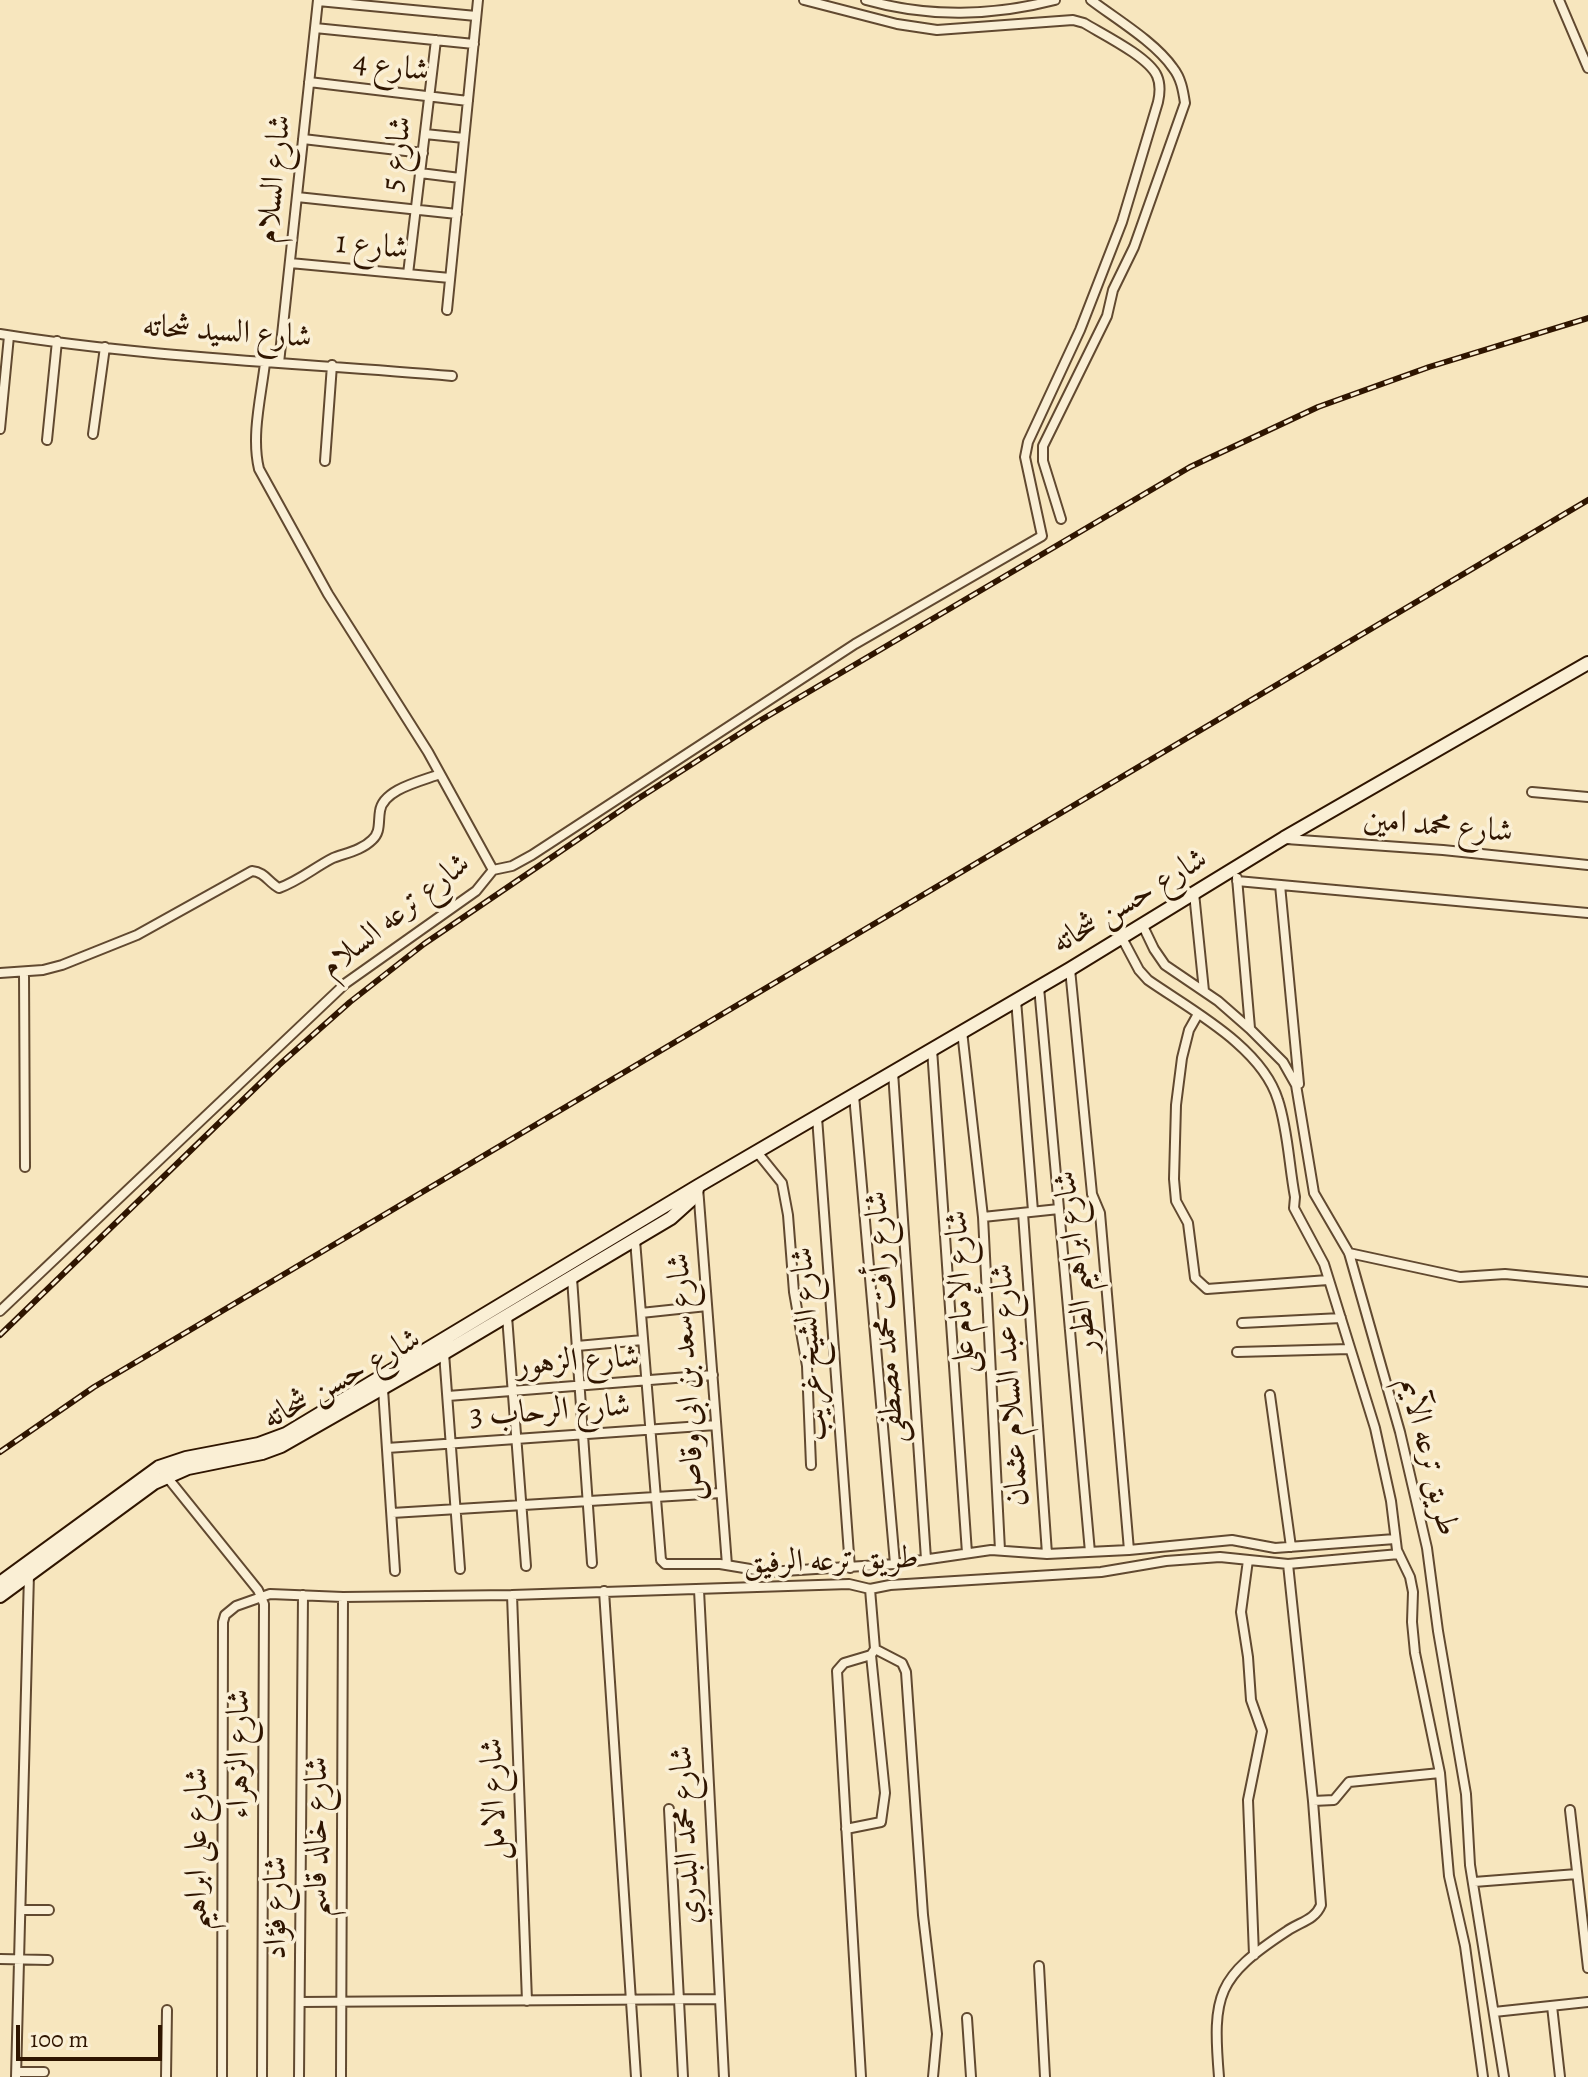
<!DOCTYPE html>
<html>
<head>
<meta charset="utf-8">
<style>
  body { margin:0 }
  #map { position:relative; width:1588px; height:2077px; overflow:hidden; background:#f7e6be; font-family:Alegreya,serif }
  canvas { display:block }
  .scale { position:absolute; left:16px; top:2025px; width:146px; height:36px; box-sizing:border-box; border:4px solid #2f1500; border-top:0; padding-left:10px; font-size:24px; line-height:28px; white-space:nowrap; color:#2f1500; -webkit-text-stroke:6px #faefd5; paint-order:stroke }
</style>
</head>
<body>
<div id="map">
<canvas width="1588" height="2077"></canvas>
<div class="scale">100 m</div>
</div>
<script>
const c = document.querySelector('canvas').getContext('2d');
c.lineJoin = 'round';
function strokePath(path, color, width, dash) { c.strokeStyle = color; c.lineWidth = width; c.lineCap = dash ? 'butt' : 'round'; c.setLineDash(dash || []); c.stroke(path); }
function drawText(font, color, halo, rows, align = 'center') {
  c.font = font + ' Alegreya,Amiri,serif'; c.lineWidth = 7; c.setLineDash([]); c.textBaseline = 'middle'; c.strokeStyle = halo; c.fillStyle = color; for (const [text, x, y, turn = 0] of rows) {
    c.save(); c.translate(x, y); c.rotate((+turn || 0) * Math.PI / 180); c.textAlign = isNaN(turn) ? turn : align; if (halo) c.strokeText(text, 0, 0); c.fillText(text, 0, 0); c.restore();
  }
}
const street = new Path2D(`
  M 866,0 C 928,18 994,16 1055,0
  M 1559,0 L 1588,68
  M 318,1 L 476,16
  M 315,28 L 474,44
  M 309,82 L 468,101
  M 425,134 L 464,138
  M 303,139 L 423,153
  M 420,173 L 460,178
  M 297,197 L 457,214
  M 290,263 L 450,278
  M 408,274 L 436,40
  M 447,310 L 478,0
  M 0,334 C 150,358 301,363 452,376
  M 265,363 C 261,397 251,436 259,469 L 328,594 L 428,752 L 493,870
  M 279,363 L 318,0
  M 0,429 L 9,336
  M 93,434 L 105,347
  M 47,440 L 57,341
  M 325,461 L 332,365
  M 1061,519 L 1043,461 L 1043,446 L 1107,316 L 1113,290 L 1134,247 L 1185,103 C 1183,90 1181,78 1173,68 C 1155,42 1116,19 1091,0
  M 1532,792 L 1588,797
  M 1286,839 L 1443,850 L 1588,865
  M 1237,878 L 1250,1028
  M 1237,881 L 1588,913
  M 1280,885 L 1299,1084
  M 1194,893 L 1204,991
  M 1142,924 L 1154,949 L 1165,965 L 1218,1001 L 1250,1029 L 1283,1062 L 1296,1085 L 1314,1193 L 1349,1253 L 1400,1432 L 1427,1548 L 1438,1631 L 1466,1794 L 1470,1865 L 1504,2077
  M 1122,938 L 1139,970 L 1148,980 C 1191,1010 1262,1047 1278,1100 C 1288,1130 1289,1166 1295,1197 L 1294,1208 L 1324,1264 L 1375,1428 L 1391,1501 L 1397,1550 L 1410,1577 L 1413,1592 L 1412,1622 L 1415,1653 L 1440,1773 L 1449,1876 L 1465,1946 L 1483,2077
  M 1070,969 L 1092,1194 L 1100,1213 L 1129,1550
  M 24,972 L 25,1167
  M 0,973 L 43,970 L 62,965 L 137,935 L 252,871 C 265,872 268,882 279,888 C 299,881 315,867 333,858 C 346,853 362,850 372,840 C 381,832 378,822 380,811 C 383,789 422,781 440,774
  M 1039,987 L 1090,1552
  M 1016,1000 L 1033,1211
  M 1198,1014 L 1189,1030 L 1182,1058 L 1176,1105 L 1174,1179 L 1176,1201 L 1188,1223 L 1195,1278 L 1207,1289 L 1328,1280
  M 962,1031 L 983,1217 L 1000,1550
  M 932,1049 L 967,1553
  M 893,1072 L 926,1559
  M 854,1095 L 895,1564
  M 817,1117 L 850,1568
  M 757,1152 L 782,1183 L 788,1215 L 794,1292 L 807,1366 L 811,1465
  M 698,1187 L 727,1565
  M 1023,1213 L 1047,1554
  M 983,1217 L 1059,1209
  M 635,1240 L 661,1560 L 665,1564 L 720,1564 L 768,1572 L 895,1564 L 991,1550 L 1047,1554 L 1129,1550 L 1232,1540 L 1275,1548 L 1395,1539
  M 1349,1253 L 1460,1277 L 1505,1274 L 1588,1282
  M 572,1278 L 592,1563
  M 0,1311 L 346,983 L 476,891 L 493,870 L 512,866 L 532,855 L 855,644 L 1042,536 L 1025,457 L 1028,442 L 1080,330 L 1122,222 L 1158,102 C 1160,93 1161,85 1157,76 C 1149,57 1102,34 1084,23 L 1073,20 L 937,30 L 897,24 L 804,0
  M 641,1313 L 707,1306
  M 507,1316 L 526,1566
  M 1242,1323 L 1341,1318
  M 577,1346 L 643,1340
  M 1237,1352 L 1350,1349
  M 444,1353 L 460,1569
  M 383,1389 L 395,1571
  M 1270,1395 L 1291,1547
  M 448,1396 L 713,1375
  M 387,1448 L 716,1425
  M 159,1467 L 258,1590 L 264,1604 L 262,2077
  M 392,1513 L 721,1493
  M 1248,1560 L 1241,1612 L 1248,1657 L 1251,1700 L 1262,1731 L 1248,1800 L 1254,1955
  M 699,1590 L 724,2077
  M 604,1591 L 636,2077
  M 512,1595 L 527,2001
  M 875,1649 L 902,1663 L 906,1672 L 923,1915 L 937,2034 L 933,2077
  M 1313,1801 L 1334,1800 L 1349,1782 L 1440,1773
  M 669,1809 L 683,2077
  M 1570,1810 L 1588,1968
  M 846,1829 L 881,1822 L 885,1793 L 871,1655
  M 1474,1882 L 1577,1874
  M 21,1910 L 49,1910
  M 0,1959 L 48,1960
  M 1039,1966 L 1045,2077
  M 300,2002 L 719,1999
  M 1552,2006 L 1560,2077
  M 1494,2012 L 1588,2002
  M 967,2018 L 971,2077
  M 17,2072 L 44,2072
  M 16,2077 L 29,1574
  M 166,2077 L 167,2010
  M 222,2077 L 223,1622 L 225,1615 L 236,1606 L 270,1594 L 343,1597 L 512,1595 L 849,1584 L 870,1589 L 890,1585 L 1101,1572 L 1166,1561 L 1220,1557 L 1288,1564 L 1399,1554
  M 299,2077 L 303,1595
  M 341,2077 L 343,1597
  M 861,2077 L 837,1671 L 844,1663 L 871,1655 L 875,1649 L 870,1589
  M 1219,2077 C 1212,1994 1217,1977 1287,1931 C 1300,1922 1315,1920 1321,1905 L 1313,1801 L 1288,1564`);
const secondary = new Path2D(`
  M 0,1583 L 159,1467 L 186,1458 L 259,1444 L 286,1434 L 698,1186 L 1070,969 L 1284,838 L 1588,663
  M 0,1596 L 154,1483 L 188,1468 L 262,1453 L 281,1446 L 444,1353 L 671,1218 L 691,1200 L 697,1189`);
strokePath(street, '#614930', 12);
strokePath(secondary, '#2f1500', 16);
strokePath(street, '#faefd5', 8);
strokePath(secondary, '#faefd5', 12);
const rail = new Path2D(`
  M 0,1335 L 279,1065 L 350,1002 L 424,944 L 636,800 L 761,720 L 1190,467 L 1318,407 L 1429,367 L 1588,318
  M 0,1452 L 94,1387 L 1588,500`);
strokePath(rail, '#2f1500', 6);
strokePath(rail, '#faefd5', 3, [9]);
drawText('32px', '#2f1500', '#faefd5', [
  ["شارع 4",391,68,7],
  ["شارع 5",398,154,-83],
  ["شارع السلام",275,179,-84],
  ["شارع 1",372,247,5],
  ["شارع السيد شحاته",227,333,4],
  ["شارع محمد امين",1438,827,5],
  ["شارع حسن شحاته",1130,902,-31],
  ["شارع ترعه السلام",396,916,-38],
  ["شارع ابراهيم الطور",1077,1262,-97],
  ["شارع الإمام على",962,1292,-93],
  ["شارع رأفت محمد مصطفى",886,1317,-94],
  ["شارع الشيخ غريب",810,1344,-94],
  ["شارع الزهور",578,1362,-4],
  ["شارع سعد بن ابى وقاص",688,1377,-94],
  ["شارع حسن شحاته",342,1380,-29],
  ["شارع عبد السلام عثمان",1011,1385,-94],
  ["شارع الرحاب 3",550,1412,-4],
  ["طريق ترعه الآيم",1428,1457,76],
  ["طريق ترعه الرفيق",831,1562,-2],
  ["شارع الزهراء",240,1754,-90],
  ["شارع الامل",495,1799,-92],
  ["شارع محمد البدري",687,1835,-93],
  ["شارع خالد قاسم",318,1837,-90],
  ["شارع على ابراهيم",198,1849,-90],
  ["شارع فؤاد",277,1908,-90]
]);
</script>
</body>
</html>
